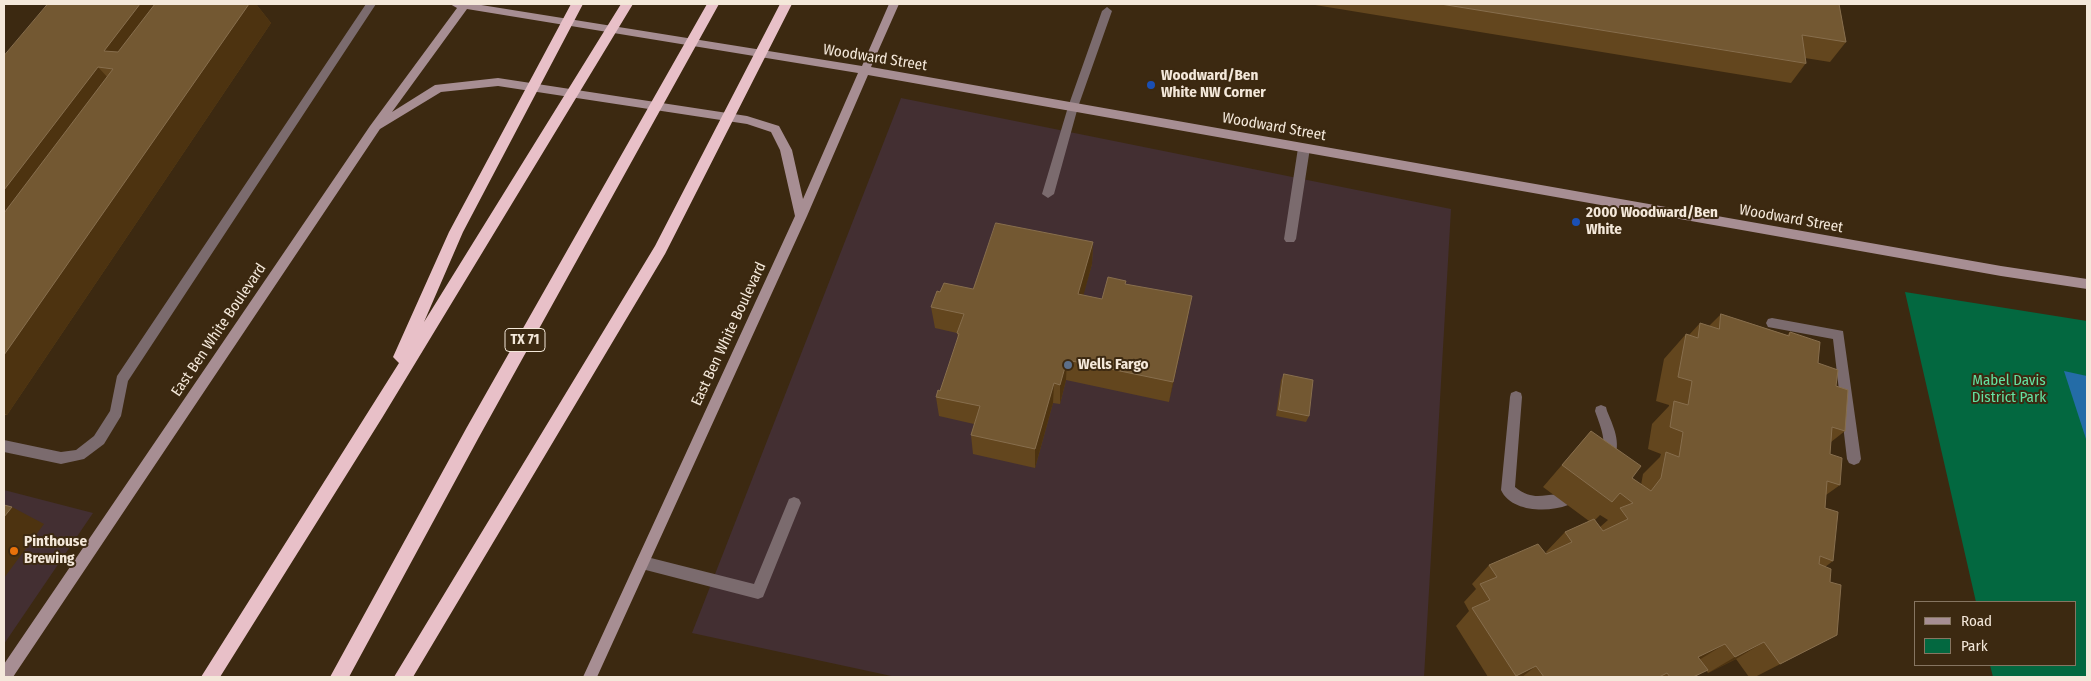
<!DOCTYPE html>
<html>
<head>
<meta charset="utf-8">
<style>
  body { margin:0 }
  #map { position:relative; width:2091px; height:681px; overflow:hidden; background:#3c2911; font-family:"Fira Sans Condensed",sans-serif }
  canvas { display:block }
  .frame { position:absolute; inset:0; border:5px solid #f4e8da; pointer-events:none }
  .legend { position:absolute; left:1914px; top:601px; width:162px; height:65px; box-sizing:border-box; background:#3c2911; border:1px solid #867561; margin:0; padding:6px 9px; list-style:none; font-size:15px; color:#f4e8da }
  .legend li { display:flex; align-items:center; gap:10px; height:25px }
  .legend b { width:25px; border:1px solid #867561 }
</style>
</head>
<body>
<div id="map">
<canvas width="2091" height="681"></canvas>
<div class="frame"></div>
<ul class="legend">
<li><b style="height:6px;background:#a78e93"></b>Road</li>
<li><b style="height:14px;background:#036840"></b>Park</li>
</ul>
</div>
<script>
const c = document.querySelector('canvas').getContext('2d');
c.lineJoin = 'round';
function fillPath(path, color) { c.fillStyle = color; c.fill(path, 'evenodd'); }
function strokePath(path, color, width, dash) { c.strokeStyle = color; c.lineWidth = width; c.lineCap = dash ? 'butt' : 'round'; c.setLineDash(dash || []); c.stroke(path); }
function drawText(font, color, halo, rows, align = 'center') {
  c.font = font + ' "Fira Sans Condensed",sans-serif'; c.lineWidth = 4; c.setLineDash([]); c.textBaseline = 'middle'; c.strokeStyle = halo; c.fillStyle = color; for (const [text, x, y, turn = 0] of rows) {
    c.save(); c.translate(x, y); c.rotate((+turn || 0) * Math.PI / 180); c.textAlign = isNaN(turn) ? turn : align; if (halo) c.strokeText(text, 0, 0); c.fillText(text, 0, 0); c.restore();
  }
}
fillPath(new Path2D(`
  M 901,98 L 1451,209 L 1424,677 L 896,677 L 692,633 Z
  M 4,490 L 93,513 L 4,644 Z`), '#432f32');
fillPath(new Path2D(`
  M 1905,292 L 2087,321 L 2087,677 L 1993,677 L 1990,665 L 2075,665 L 2075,602 L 1976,602 Z`), '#036840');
fillPath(new Path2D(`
  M 2064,371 L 2087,376 L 2087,442 Z`), '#246ca7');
fillPath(new Path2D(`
  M 366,4 L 376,4 L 128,381 L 121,416 L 104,444 L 84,459 L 61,464 L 4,452 L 4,440 L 61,452 L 76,450 L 94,436 L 110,411 L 117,376 Z
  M 1107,7 L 1112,11 L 1078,107 L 1054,194 L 1048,198 L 1042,194 L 1068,107 L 1102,11 Z
  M 1304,144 L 1310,148 L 1296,239 L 1294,242 L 1286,242 L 1284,239 L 1298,148 Z
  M 1772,318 L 1843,331 L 1861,459 L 1859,463 L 1854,465 L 1849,463 L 1847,459 L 1833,339 L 1768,327 L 1766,323 L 1768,319 Z
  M 1516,391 L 1521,393 L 1522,397 L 1515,487 C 1537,505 1549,489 1568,497 L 1570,501 L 1568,505 C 1548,513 1511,512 1501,490 L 1510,397 L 1511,393 Z
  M 1601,405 L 1606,407 L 1607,411 C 1615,430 1622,445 1612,464 L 1607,466 L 1602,464 L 1600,460 C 1608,443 1601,428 1595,411 L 1596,407 Z
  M 794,497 L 799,499 L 801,503 L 763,597 L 758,599 L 638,568 L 636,563 L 638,558 L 643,556 L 754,584 L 789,499 Z`), '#7b6b6e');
fillPath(new Path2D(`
  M 450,4 L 475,4 L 862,66 L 889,4 L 899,4 L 871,67 L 2001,266 L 2087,279 L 2087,289 L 2001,276 L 868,75 L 807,216 L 597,677 L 583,677 L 795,216 L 780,150 L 771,132 L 747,124 L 498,86 L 441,92 L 380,129 L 13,677 L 4,677 L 4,664 L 370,126 L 457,8 ZM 467,9 L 858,73 L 803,199 L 792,150 L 779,126 L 747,116 L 498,78 L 435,85 L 392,112 Z`), '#a78e93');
fillPath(new Path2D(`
  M 571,4 L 583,4 L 463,232 L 424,322 L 621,4 L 633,4 L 382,418 L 220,677 L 201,677 L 399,363 L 393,357 L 449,232 Z
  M 707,4 L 719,4 L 479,437 L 349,677 L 330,677 L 467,427 Z
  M 780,4 L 792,4 L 665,254 L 413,677 L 394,677 L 655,246 Z`), '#e8c0c8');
fillPath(new Path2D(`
  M 48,4 L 256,4 L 271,23 L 7,415 L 4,415 L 4,56 Z
  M 1309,4 L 1839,4 L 1846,42 L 1830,62 L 1805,58 L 1806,63 L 1791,83 Z
  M 1093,242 L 1092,264 L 1083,295 L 1102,299 L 1126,281 L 1125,284 L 1188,317 L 1169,402 L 1066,380 L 1060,404 L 1053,403 L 1035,468 L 973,454 L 971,435 L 974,424 L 939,416 L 936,397 L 940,391 L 958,339 L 957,333 L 935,328 L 931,307 L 940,292 L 973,289 Z
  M 1721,314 L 1787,335 L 1790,332 L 1818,363 L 1836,386 L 1845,431 L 1831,442 L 1830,454 L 1840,485 L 1826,495 L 1825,508 L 1833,561 L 1825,567 L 1830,582 L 1837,635 L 1755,677 L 1749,677 L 1736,659 L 1708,673 L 1706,670 L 1695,677 L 1488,677 L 1456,626 L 1469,611 L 1464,602 L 1476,589 L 1472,584 L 1489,565 L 1547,554 L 1546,552 L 1565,532 L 1589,521 L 1543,487 L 1591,431 L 1632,478 L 1641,485 L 1643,474 L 1660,457 L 1661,454 L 1648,449 L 1652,424 L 1669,406 L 1669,405 L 1656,401 L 1664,359 L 1686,334 L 1689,335 L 1700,323 L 1709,326 ZM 1600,515 L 1608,520 L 1600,527 L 1595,520 Z
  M 1284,374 L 1309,416 L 1306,422 L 1276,416 L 1281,380 Z`), '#63461e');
fillPath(new Path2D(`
  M 140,4 L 180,4 L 127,75 L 104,51 Z
  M 249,4 L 256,4 L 271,23 L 7,415 L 4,413 L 4,355 Z
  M 98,67 L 121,92 L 4,249 L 4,190 Z
  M 1093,242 L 1092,264 L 1078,315 L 1078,294 Z
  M 1192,296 L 1188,317 L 1169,402 L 1173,382 Z
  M 1067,360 L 1066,380 L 1060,404 L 1060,385 Z
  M 1054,383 L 1053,403 L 1035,468 L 1035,449 Z
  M 12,507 L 44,524 L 4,578 L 4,517 Z
  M 1764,642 L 1736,659 L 1708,673 L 1735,657 Z
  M 1725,644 L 1699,660 L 1698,657 Z
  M 1536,666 L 1522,677 L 1514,677 Z`), '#4d3310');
const building = new Path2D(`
  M 48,4 L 140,4 L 104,51 L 118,52 L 155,4 L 249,4 L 4,355 L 4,213 L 113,69 L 98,67 L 4,190 L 4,56 Z
  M 1441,4 L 1839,4 L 1846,42 L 1802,35 L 1806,63 Z
  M 996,223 L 1093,242 L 1078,294 L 1102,299 L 1108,277 L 1126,281 L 1125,284 L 1192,296 L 1173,382 L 1067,360 L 1060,385 L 1054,383 L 1035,449 L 971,435 L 980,406 L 936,397 L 938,390 L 940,391 L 959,334 L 957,333 L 964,314 L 931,307 L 937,291 L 940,292 L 944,283 L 973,289 Z
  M 1721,314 L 1789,336 L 1790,332 L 1820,342 L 1818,363 L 1838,370 L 1836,386 L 1848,390 L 1845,431 L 1832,427 L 1830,454 L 1842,458 L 1840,485 L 1827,481 L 1825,508 L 1838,512 L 1833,561 L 1820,556 L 1819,564 L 1831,569 L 1830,582 L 1841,585 L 1837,635 L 1780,664 L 1764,642 L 1735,657 L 1725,644 L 1698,657 L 1708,670 L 1693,677 L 1670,677 L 1667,673 L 1659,677 L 1544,677 L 1536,666 L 1516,676 L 1472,608 L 1490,600 L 1480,584 L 1497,577 L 1489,565 L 1538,544 L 1546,554 L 1572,542 L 1565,532 L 1594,519 L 1603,531 L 1628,519 L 1620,508 L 1633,503 L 1620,493 L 1612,502 L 1562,465 L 1591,431 L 1641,466 L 1632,478 L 1651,491 L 1661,478 L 1666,452 L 1679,457 L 1683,432 L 1670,427 L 1674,401 L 1688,405 L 1692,381 L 1678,377 L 1686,334 L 1698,338 L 1700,323 L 1719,329 Z
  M 1284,374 L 1313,380 L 1309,416 L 1279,410 Z
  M 4,505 L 12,507 L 4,517 Z`);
fillPath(building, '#735832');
strokePath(building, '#876e4d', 1);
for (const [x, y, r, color] of [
  [1151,85,5,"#1a4fb4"],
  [1576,222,5,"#1a4fb4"],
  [1068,365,5,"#5c6f8a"],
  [14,551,5,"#e8710a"]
]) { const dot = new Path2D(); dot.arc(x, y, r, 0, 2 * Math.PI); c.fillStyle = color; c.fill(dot); strokePath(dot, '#3c2911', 2); }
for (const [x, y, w] of [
  [525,340,40]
]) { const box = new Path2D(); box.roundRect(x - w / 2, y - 11.5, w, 23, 4); c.fillStyle = '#3c2911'; c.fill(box); strokePath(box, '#f4e8da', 1); }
drawText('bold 14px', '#f4e8da', null, [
  ["TX 71",525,340]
]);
drawText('15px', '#f4e8da', '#3c2911', [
  ["Woodward Street",875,58,9],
  ["Woodward Street",1274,127,10],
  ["Woodward Street",1791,219,10],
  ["East Ben White Boulevard",219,330,-56],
  ["East Ben White Boulevard",729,334,-65]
]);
drawText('bold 15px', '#f4e8da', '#3c2911', [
  ["Woodward/Ben",1161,76],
  ["White NW Corner",1161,93],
  ["2000 Woodward/Ben",1586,213],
  ["White",1586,230],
  ["Wells Fargo",1078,365],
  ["Pinthouse",24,542],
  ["Brewing",24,559]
], 'left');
drawText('15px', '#64e1a1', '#3c2911', [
  ["Mabel Davis",2009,381],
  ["District Park",2009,398]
]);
</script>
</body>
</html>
